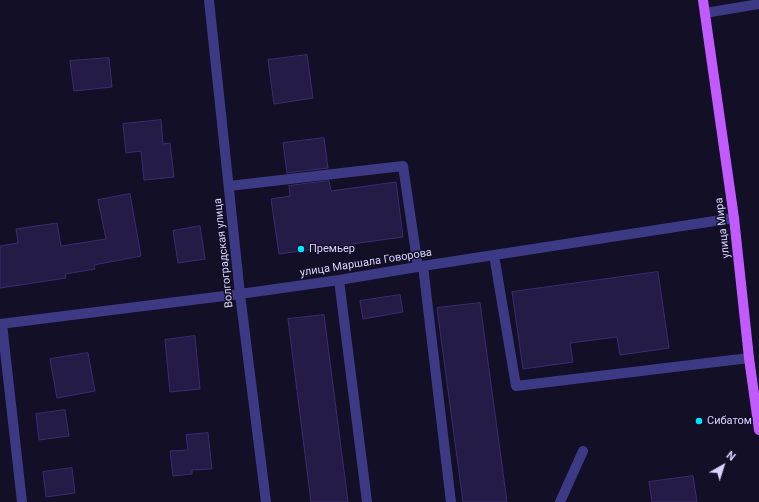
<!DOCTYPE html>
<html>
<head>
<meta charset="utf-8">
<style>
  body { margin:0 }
  #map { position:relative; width:759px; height:502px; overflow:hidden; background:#130f26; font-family:Roboto,sans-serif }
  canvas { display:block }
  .north { position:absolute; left:703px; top:446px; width:40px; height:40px; -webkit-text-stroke:3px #130f26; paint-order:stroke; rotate:39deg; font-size:11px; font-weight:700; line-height:16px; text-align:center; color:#d9d4ff }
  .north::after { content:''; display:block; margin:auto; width:14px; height:18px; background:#d9d4ff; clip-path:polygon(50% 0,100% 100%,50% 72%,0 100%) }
</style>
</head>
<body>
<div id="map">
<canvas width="759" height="502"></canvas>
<div class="north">N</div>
</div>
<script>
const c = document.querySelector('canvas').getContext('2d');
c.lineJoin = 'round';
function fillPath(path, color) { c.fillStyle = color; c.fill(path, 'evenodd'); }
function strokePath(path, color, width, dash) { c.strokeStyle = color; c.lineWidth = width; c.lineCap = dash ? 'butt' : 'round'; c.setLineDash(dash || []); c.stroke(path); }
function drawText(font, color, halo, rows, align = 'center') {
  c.font = font + ' Roboto,sans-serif'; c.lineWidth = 3; c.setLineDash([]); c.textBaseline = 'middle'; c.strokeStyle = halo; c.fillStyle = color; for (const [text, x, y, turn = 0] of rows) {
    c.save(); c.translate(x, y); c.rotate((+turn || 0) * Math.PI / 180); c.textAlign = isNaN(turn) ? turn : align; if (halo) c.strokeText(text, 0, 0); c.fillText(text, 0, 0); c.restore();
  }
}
const building = new Path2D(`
  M 307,55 L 313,98 L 274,104 L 268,60 Z
  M 109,58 L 112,87 L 74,91 L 70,61 Z
  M 161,120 L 163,144 L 170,143 L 174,177 L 144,180 L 141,151 L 126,153 L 123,124 Z
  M 324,138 L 328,168 L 287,173 L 283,143 Z
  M 329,181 L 331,191 L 396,182 L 403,237 L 279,254 L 271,199 L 290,196 L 289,186 Z
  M 130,194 L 141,256 L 94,265 L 95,269 L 65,274 L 66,278 L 0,288 L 0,246 L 18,243 L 16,229 L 57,223 L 61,246 L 106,239 L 98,200 Z
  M 200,226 L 205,259 L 178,263 L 173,231 Z
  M 658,272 L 669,348 L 620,355 L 617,337 L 570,343 L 573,362 L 523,369 L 512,292 Z
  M 400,295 L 403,312 L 363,319 L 360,301 Z
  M 480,303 L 507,502 L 463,502 L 437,308 Z
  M 324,315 L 348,502 L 311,502 L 288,319 Z
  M 195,336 L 200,389 L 170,392 L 165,340 Z
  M 88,353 L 95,391 L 57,398 L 50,359 Z
  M 65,410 L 69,436 L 39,440 L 36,414 Z
  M 208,433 L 212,469 L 192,470 L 192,474 L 173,476 L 170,451 L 188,450 L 186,435 Z
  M 72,468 L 75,493 L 46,497 L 43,472 Z
  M 693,476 L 697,502 L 652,502 L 649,482 Z`);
fillPath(building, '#241b47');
strokePath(building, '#3b2d73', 1);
strokePath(new Path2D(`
  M 209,0 L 240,294 L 266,502
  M 705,13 L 759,4
  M 229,186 L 403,166 L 418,267
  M 494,255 L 516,386 L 749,358
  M 423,266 L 451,502
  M 339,280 L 367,502
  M 0,324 L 240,294 L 339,280 L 423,266 L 734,218
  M 2,324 L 22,502
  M 560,502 L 583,451`), '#3d3a85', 10);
strokePath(new Path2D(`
  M 703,0 L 734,218 L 749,358 L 759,430`), '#c25bff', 10);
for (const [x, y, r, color] of [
  [301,249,4,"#00e5ff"],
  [699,421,4,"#00e5ff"]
]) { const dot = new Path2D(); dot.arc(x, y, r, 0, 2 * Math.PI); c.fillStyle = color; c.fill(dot); strokePath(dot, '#130f26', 1.5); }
drawText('11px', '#d9d4ff', '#130f26', [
  ["улица Мира",723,228,-97],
  ["Волгоградская улица",224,253,-96],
  ["улица Маршала Говорова",366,263,-9]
]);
drawText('11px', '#d9d4ff', '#130f26', [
  ["Премьер",309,249],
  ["Сибатом",707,421]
], 'left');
</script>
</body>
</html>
